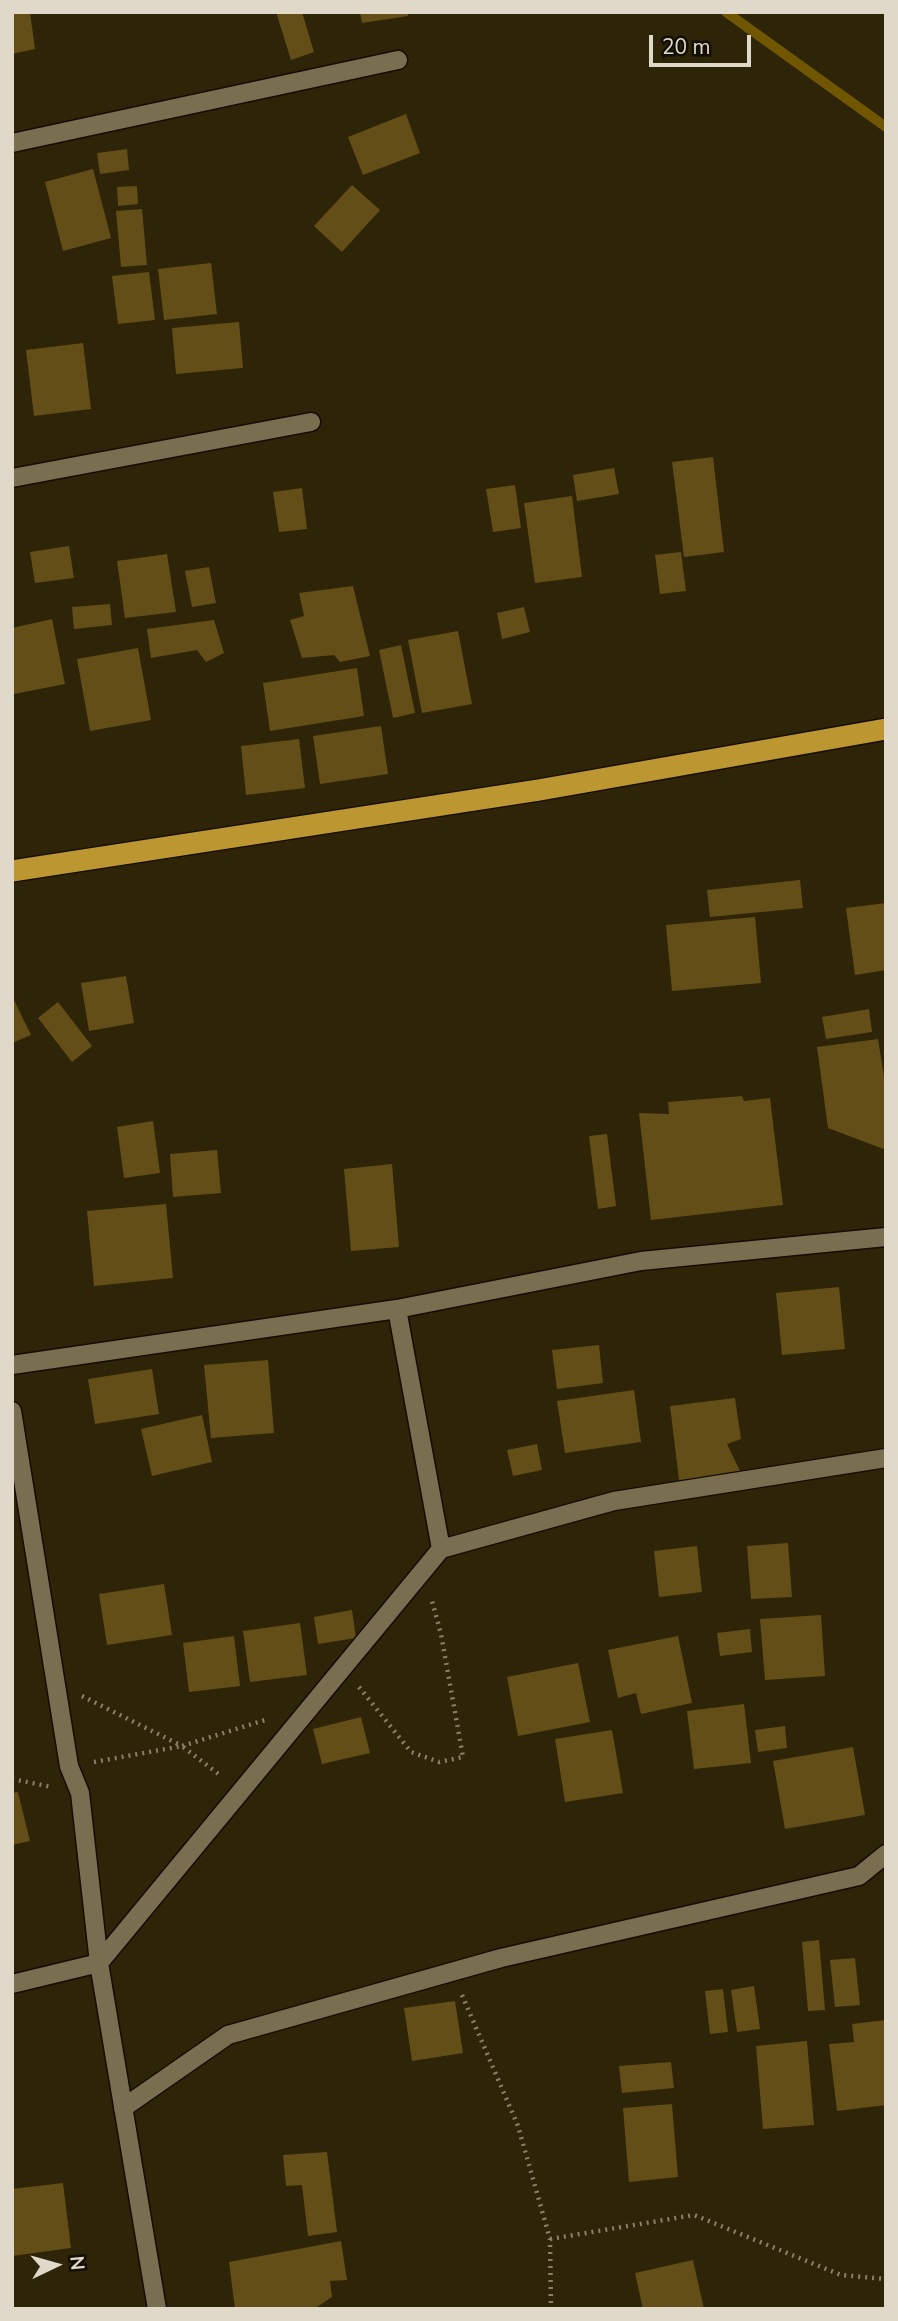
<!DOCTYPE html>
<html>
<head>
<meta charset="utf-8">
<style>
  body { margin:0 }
  #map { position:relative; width:898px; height:2321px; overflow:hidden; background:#2e2408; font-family:"Nunito Sans",sans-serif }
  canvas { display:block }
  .frame { position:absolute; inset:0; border:14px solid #e0d9ca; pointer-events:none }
  .north { position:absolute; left:21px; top:2230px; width:70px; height:70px; -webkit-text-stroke:5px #130e04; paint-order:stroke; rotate:85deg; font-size:19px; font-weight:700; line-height:28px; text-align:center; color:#e0d9ca }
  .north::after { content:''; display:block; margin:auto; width:24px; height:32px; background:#e0d9ca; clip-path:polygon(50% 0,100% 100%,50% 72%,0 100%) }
  .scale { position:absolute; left:649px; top:35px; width:102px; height:32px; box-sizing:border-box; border:4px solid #e0d9ca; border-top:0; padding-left:9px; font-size:21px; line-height:24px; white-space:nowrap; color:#e0d9ca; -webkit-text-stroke:5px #130e04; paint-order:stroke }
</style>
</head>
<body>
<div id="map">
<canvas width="898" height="2321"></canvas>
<div class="frame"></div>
<div class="north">N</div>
<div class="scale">20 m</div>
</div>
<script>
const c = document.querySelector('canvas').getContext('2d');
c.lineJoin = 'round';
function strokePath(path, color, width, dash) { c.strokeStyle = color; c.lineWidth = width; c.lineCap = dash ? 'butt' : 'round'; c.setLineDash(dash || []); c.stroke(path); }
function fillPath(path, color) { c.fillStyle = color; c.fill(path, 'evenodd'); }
strokePath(new Path2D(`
  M 726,12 L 886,127`), '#705600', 10);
fillPath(new Path2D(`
  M 12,12 L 30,12 L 35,49 L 12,54 Z
  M 276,12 L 302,12 L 314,52 L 291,60 Z
  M 360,12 L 408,12 L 408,16 L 362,23 Z
  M 406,114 L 420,153 L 363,175 L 348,137 Z
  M 127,149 L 129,170 L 100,174 L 97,153 Z
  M 93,169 L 111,238 L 63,251 L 45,182 Z
  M 352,185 L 380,210 L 342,252 L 314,226 Z
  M 137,186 L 138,204 L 118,206 L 117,187 Z
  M 142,209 L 147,265 L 121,267 L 116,211 Z
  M 211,263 L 217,314 L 164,320 L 158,269 Z
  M 149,272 L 155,320 L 118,324 L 112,276 Z
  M 239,322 L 243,368 L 176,374 L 172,328 Z
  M 83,343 L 91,409 L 34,416 L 26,350 Z
  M 713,457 L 724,552 L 684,557 L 672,462 Z
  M 614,468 L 619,494 L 577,501 L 573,475 Z
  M 515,485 L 521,528 L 493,532 L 486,489 Z
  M 302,488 L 307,529 L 279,532 L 273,492 Z
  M 572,496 L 582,577 L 535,583 L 524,503 Z
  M 69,546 L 74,578 L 35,583 L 30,552 Z
  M 681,552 L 686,591 L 660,594 L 655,555 Z
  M 167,554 L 176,612 L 125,618 L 117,561 Z
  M 209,567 L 216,603 L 192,607 L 185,571 Z
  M 353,586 L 370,656 L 340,662 L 334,655 L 302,658 L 290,620 L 304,616 L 299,593 Z
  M 110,604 L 112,625 L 74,629 L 72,607 Z
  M 524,607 L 530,632 L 502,639 L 497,613 Z
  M 52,619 L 65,684 L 14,694 L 12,628 Z
  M 214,620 L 224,653 L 206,662 L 197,650 L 151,658 L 147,629 Z
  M 458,631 L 472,704 L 422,713 L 408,640 Z
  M 401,645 L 415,713 L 393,718 L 379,650 Z
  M 138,648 L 151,720 L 90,731 L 77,659 Z
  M 357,668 L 364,716 L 270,731 L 263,683 Z
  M 381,726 L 388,774 L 320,784 L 313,736 Z
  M 299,739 L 305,788 L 246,795 L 241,746 Z
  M 800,880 L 803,908 L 710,917 L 707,890 Z
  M 886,903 L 886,970 L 855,975 L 846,908 Z
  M 755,917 L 761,983 L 672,991 L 666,925 Z
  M 126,976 L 134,1023 L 89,1031 L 81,983 Z
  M 12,996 L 31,1035 L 12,1043 Z
  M 58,1002 L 92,1046 L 72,1062 L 38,1018 Z
  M 869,1009 L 872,1032 L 826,1039 L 822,1017 Z
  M 878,1039 L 886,1089 L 886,1150 L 828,1128 L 817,1047 Z
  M 742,1096 L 744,1101 L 770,1098 L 783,1205 L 651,1220 L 639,1113 L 669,1114 L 668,1102 Z
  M 153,1121 L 160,1173 L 124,1178 L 117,1127 Z
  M 607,1134 L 616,1206 L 598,1209 L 589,1136 Z
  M 217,1150 L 221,1193 L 173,1197 L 170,1154 Z
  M 392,1164 L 399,1247 L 351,1251 L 344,1169 Z
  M 166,1204 L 173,1278 L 94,1286 L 87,1211 Z
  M 839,1287 L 845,1349 L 782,1355 L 776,1293 Z
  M 599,1345 L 603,1383 L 557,1389 L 552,1350 Z
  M 268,1360 L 274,1433 L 211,1438 L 204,1365 Z
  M 152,1369 L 159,1414 L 95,1424 L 88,1379 Z
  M 634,1390 L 641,1442 L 565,1453 L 557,1401 Z
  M 735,1398 L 741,1439 L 727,1444 L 741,1473 L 680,1488 L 670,1406 Z
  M 202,1415 L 212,1462 L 152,1476 L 141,1429 Z
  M 537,1444 L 542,1470 L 513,1476 L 507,1450 Z
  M 788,1543 L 792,1597 L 751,1599 L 747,1546 Z
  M 697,1546 L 702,1592 L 659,1597 L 654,1551 Z
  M 164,1584 L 172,1635 L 107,1645 L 99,1594 Z
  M 352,1610 L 356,1638 L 318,1644 L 314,1617 Z
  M 821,1615 L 825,1676 L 765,1680 L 760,1619 Z
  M 300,1623 L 307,1675 L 250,1682 L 243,1631 Z
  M 750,1629 L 752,1652 L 720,1656 L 717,1633 Z
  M 234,1636 L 240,1686 L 189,1692 L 183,1643 Z
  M 678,1636 L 692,1703 L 641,1714 L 636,1693 L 618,1698 L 608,1650 Z
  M 578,1663 L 590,1722 L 518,1736 L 507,1677 Z
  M 744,1704 L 751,1763 L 694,1769 L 687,1711 Z
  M 361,1717 L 370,1753 L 322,1764 L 313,1729 Z
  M 785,1726 L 787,1748 L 758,1752 L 755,1730 Z
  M 612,1730 L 623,1793 L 565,1802 L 555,1739 Z
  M 853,1747 L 865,1815 L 785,1829 L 773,1761 Z
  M 18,1792 L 30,1841 L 12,1845 L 12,1793 Z
  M 819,1940 L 825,2010 L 808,2011 L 802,1942 Z
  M 855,1958 L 860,2005 L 835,2007 L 830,1960 Z
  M 754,1986 L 760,2029 L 737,2032 L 731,1990 Z
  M 723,1989 L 728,2032 L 710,2034 L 705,1991 Z
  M 455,2001 L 463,2053 L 412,2061 L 404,2008 Z
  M 886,2020 L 886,2105 L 837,2111 L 829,2044 L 854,2042 L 852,2024 Z
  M 807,2041 L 814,2125 L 763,2129 L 756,2046 Z
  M 671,2062 L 674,2088 L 622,2093 L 619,2066 Z
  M 672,2104 L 678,2177 L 629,2182 L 623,2108 Z
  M 327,2152 L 337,2232 L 308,2236 L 302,2185 L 286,2186 L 283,2155 Z
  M 63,2183 L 71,2248 L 12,2256 L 12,2189 Z
  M 341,2241 L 347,2280 L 330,2281 L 332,2297 L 314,2309 L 235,2309 L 229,2262 Z
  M 693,2260 L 704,2309 L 643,2309 L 635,2273 Z`), '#634e17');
const street = new Path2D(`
  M 12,143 L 398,60
  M 12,478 L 311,422
  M 397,1309 L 441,1549
  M 12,1365 L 397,1309 L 641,1261 L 886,1237
  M 12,1411 L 69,1766 L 80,1793 L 99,1963 L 157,2309
  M 12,1984 L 99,1963 L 441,1549 L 614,1501 L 886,1458
  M 123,2108 L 228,2035 L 501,1958 L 859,1876 L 886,1854`);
const highway = new Path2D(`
  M 12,871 L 539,790 L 886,729`);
strokePath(street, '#160d00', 21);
strokePath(highway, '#160d00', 24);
strokePath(new Path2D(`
  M 359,1687 L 411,1752 L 439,1762 L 463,1757 L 441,1634 L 432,1601
  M 82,1696 L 182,1746 L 265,1720
  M 94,1762 L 182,1746 L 221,1776
  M 12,1779 L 52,1787
  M 462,1995 L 518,2126 L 550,2239 L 551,2309
  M 550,2239 L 694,2215 L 841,2275 L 886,2279`), '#89806b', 4.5, [2, 5]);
strokePath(street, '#7a6e51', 18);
strokePath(highway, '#bb9631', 21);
</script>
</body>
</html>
